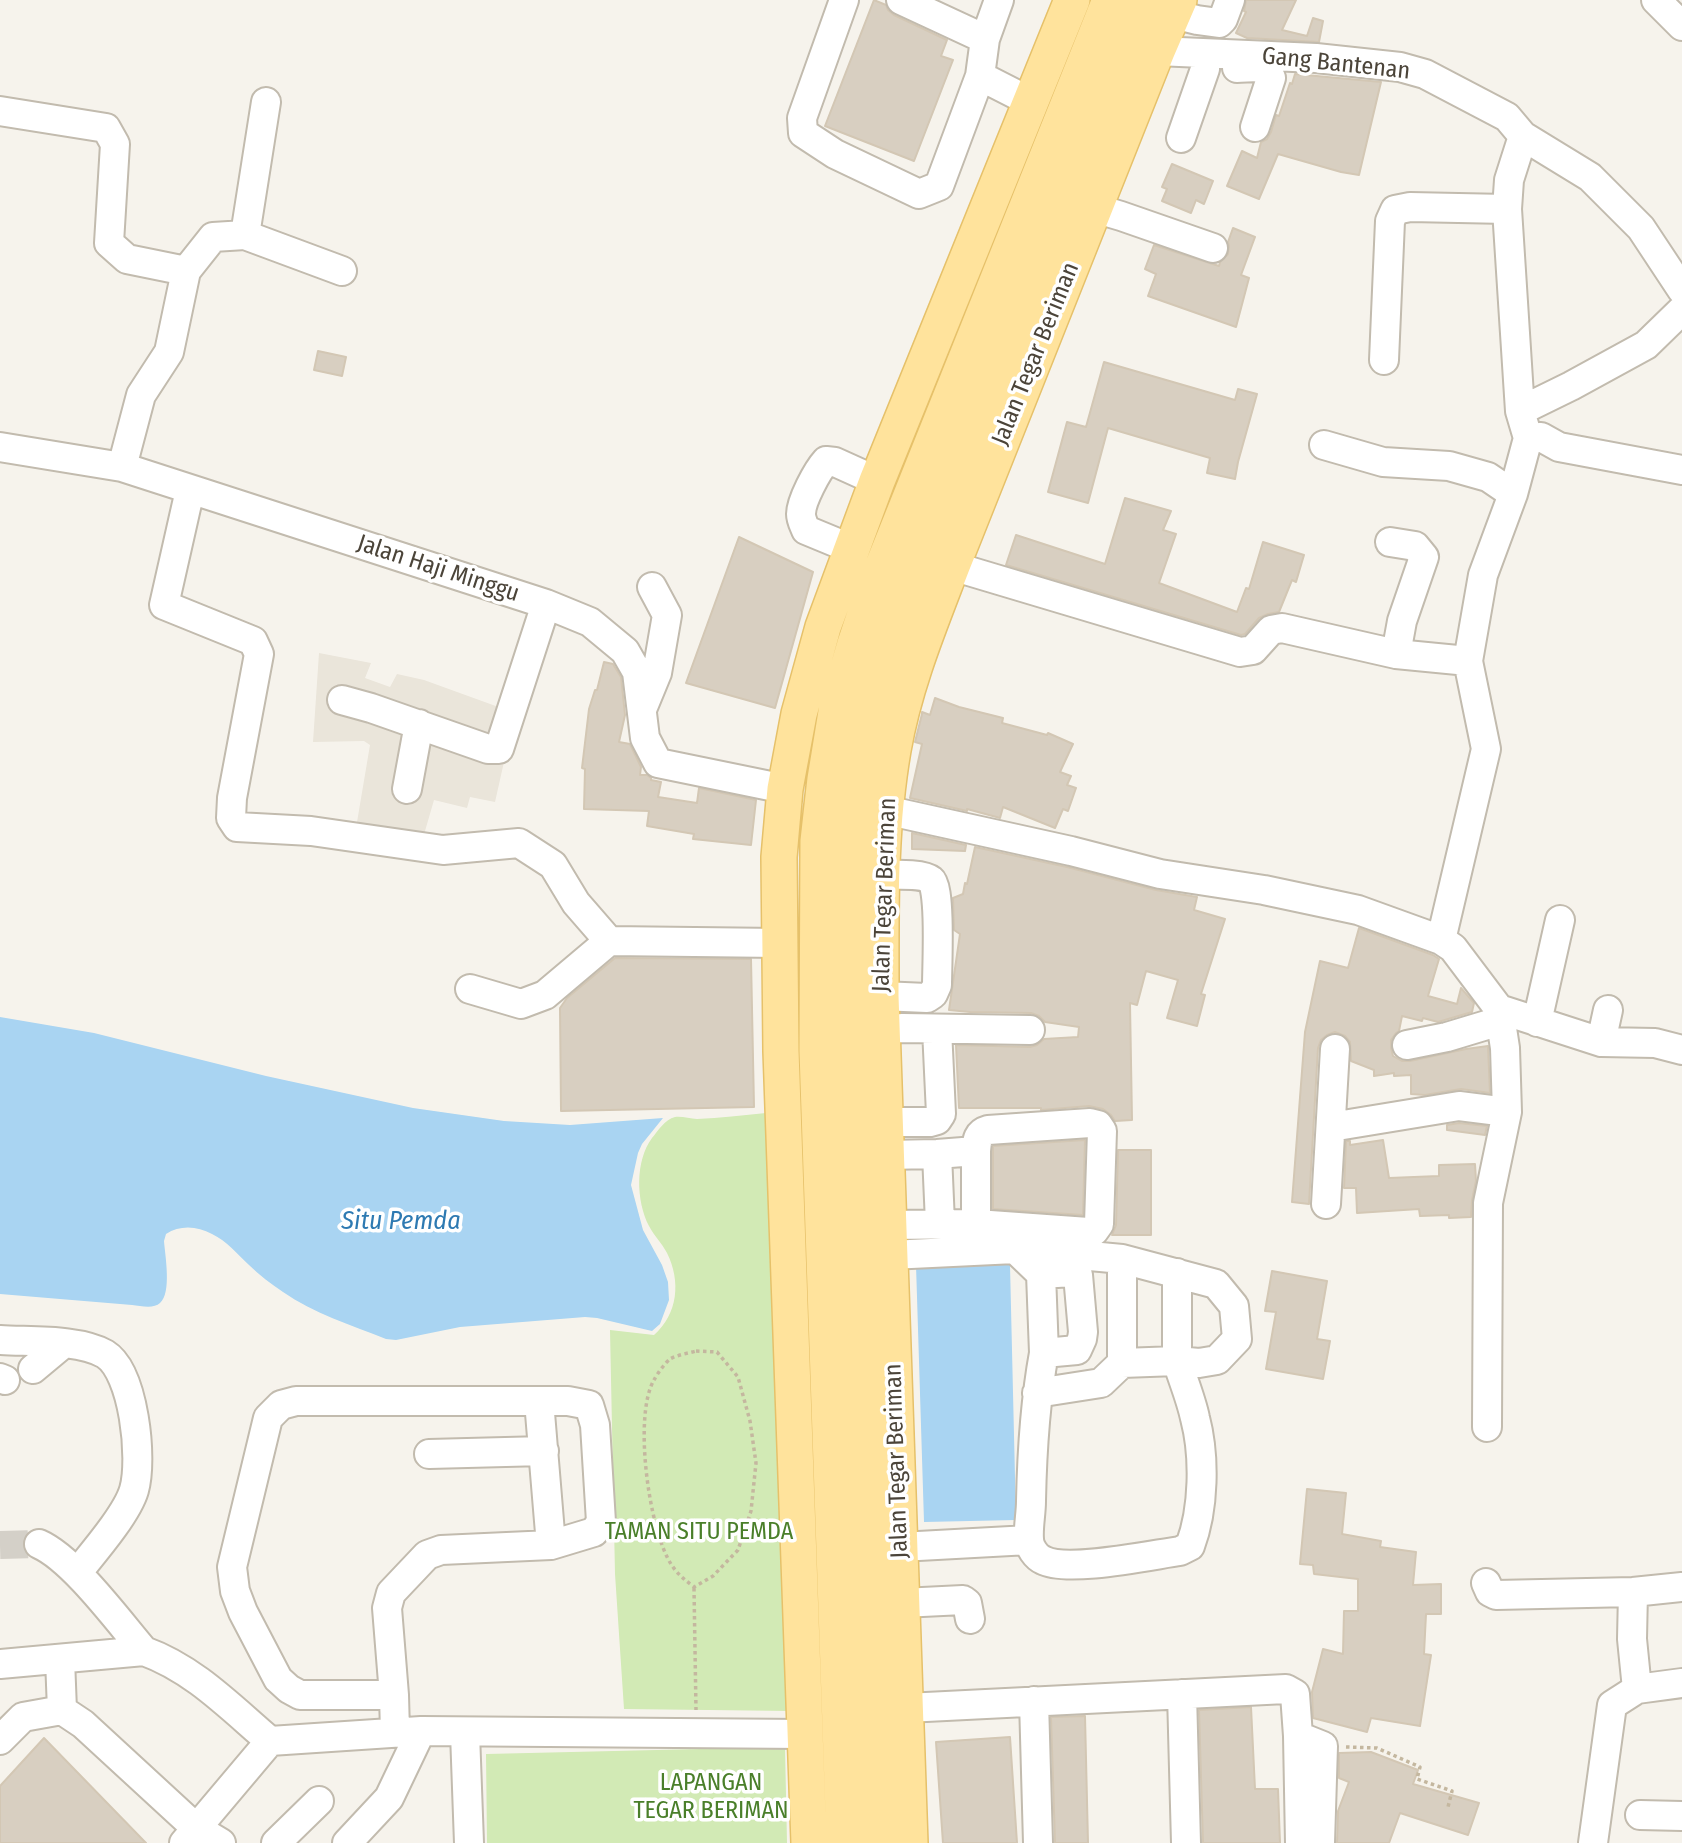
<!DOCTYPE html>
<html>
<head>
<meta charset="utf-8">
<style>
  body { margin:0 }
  canvas { display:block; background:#f6f3ec }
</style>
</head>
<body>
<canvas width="1682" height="1843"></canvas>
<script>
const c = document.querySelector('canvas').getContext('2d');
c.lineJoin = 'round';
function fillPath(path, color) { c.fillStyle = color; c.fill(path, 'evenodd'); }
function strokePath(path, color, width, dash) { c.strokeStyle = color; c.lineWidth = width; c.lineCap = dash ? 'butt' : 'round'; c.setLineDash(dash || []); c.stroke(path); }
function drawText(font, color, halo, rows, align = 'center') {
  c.font = font + ' "Fira Sans Condensed",sans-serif'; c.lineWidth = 7; c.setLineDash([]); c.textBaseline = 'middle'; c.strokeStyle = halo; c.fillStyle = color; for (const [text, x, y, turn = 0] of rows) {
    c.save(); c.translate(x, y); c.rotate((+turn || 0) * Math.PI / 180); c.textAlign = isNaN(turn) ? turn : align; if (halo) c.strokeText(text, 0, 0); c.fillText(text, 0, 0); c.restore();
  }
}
fillPath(new Path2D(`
  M 319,653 L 371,663 L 365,678 L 390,687 L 397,674 L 424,680 L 515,713 L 495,802 L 470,797 L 467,808 L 434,800 L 423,838 L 356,828 L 370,745 L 364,741 L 313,742 Z`), '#eae5da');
fillPath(new Path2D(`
  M 766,1113 L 791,1711 L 624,1709 L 615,1574 L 610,1330 L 654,1335 C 678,1314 681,1281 667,1253 C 662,1243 654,1236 649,1226 C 636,1201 635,1161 652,1138 C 658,1131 665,1119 675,1117 C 682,1116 690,1119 697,1119 C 720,1118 743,1115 766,1113 Z
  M 785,1747 L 787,1843 L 487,1843 L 486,1754 Z`), '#d2eab5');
fillPath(new Path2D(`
  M 0,1017 L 94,1033 L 266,1076 L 413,1108 L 504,1121 L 570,1125 L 663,1118 L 642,1144 L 638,1153 L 631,1185 L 643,1230 L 662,1265 L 668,1282 L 669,1300 L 660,1324 L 652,1331 L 597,1318 L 585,1317 L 460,1327 L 396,1340 L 386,1339 C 351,1325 313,1313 283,1292 C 271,1284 259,1275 249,1265 C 237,1254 227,1241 212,1234 C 197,1226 180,1225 166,1234 L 164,1241 C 165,1255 172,1293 160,1303 C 154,1309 141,1306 132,1305 L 0,1294 Z
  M 916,1265 L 1010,1265 L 1016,1520 L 924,1522 Z`), '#a9d4f2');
const building = new Path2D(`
  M 874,0 L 886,5 L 888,10 L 894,15 L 947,40 L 941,56 L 953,60 L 914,161 L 825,126 Z
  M 1246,0 L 1296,0 L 1282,30 L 1307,36 L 1313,18 L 1323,21 L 1319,42 L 1247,38 L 1236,33 L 1246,12 L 1244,11 Z
  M 1295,74 L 1381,82 L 1359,175 L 1341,172 L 1278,154 L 1259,199 L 1227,186 L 1242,151 L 1257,158 L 1261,142 L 1267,139 L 1271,132 L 1276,115 L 1279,116 L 1290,83 L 1292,84 Z
  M 1172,164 L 1213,181 L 1204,204 L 1196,200 L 1191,213 L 1162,201 L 1167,189 L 1162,187 Z
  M 1233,228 L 1255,237 L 1241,275 L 1249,278 L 1236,327 L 1148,296 L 1156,274 L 1145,269 L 1154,245 L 1219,266 L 1220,262 L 1228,254 L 1229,246 L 1228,242 Z
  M 318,351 L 346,357 L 342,376 L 314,370 Z
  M 1104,362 L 1235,400 L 1238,389 L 1257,394 L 1238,462 L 1235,479 L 1207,473 L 1210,458 L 1108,428 L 1088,503 L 1048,492 L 1067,422 L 1086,427 Z
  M 1125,498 L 1171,511 L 1163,530 L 1176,534 L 1159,583 L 1237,612 L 1246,588 L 1249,589 L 1263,542 L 1304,555 L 1296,582 L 1292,580 L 1279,612 L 1268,614 L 1259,618 L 1245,634 L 1241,635 L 1006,565 L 1016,535 L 1105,564 Z
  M 739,537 L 813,572 L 775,708 L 686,683 Z
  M 604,662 L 613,664 L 621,677 L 625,715 L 619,742 L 630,744 L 641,767 L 640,775 L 647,775 L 651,778 L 651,780 L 661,782 L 658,797 L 697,803 L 699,788 L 756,800 L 751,845 L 693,839 L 694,834 L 647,826 L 649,811 L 584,809 L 585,769 L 582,768 L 589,709 L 595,690 L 597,690 Z
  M 935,698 L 959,707 L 1003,718 L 1002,723 L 1047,735 L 1048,733 L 1073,744 L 1060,772 L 1071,776 L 1067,785 L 1076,788 L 1068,811 L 1063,809 L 1055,828 L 1003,807 L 1000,818 L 967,809 L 967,811 L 910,798 L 922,744 L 915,742 L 922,714 L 922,712 L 930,715 Z
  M 912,833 L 966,845 L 965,851 L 912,849 Z
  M 975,847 L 1067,867 L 1156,890 L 1197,897 L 1194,910 L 1225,919 L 1201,994 L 1205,995 L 1197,1026 L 1167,1018 L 1178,980 L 1146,971 L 1137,1005 L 1130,1003 L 1132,1120 L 1115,1121 L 1111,1115 L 1103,1109 L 1089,1106 L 1041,1110 L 1041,1108 L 959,1108 L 956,1045 L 1030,1047 L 1037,1045 L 1044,1039 L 1078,1037 L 1079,1027 L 1045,1022 L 1039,1016 L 1031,1013 L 970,1012 L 949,1010 L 960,934 L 954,930 L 953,898 L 963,894 L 965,883 L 967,884 Z
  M 1359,928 L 1433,955 L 1439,959 L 1428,996 L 1457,1004 L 1461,988 L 1474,1003 L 1472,1012 L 1438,1022 L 1423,1018 L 1422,1021 L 1402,1016 L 1399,1031 L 1396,1033 L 1391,1040 L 1391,1048 L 1393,1056 L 1402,1061 L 1410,1061 L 1466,1049 L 1488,1046 L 1490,1093 L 1461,1089 L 1425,1095 L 1411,1094 L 1411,1075 L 1394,1076 L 1394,1073 L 1374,1076 L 1374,1070 L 1351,1061 L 1350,1042 L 1345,1036 L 1335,1032 L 1327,1035 L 1321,1040 L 1318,1048 L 1309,1204 L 1292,1202 L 1305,1032 L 1320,961 L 1348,968 Z
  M 615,958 L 751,959 L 754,1107 L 561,1111 L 560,1008 L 567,998 Z
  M 1459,1123 L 1487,1126 L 1485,1135 L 1447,1130 L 1447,1125 Z
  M 1085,1140 L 1083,1215 L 993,1209 L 993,1146 Z
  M 1383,1140 L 1389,1178 L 1439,1176 L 1439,1165 L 1475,1164 L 1476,1181 L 1472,1200 L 1471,1217 L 1449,1218 L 1449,1215 L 1420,1216 L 1419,1209 L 1357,1213 L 1356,1188 L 1344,1188 L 1346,1141 L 1350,1141 L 1350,1145 Z
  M 1118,1150 L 1151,1150 L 1151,1235 L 1112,1235 L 1116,1225 Z
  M 1272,1271 L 1327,1281 L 1317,1339 L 1330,1341 L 1323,1379 L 1266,1369 L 1276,1312 L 1265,1311 Z
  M 1307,1489 L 1346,1493 L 1342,1534 L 1381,1541 L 1380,1547 L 1416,1552 L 1413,1585 L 1441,1584 L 1441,1614 L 1426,1614 L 1424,1654 L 1431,1655 L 1420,1726 L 1371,1718 L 1367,1732 L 1313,1718 L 1312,1692 L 1323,1649 L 1343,1654 L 1344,1611 L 1358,1611 L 1358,1579 L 1314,1574 L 1313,1565 L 1300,1564 Z
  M 1251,1707 L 1255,1789 L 1278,1789 L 1280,1843 L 1203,1843 L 1199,1710 Z
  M 1085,1716 L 1088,1843 L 1055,1843 L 1051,1717 Z
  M 1010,1737 L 1017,1843 L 943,1843 L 936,1742 Z
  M 44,1738 L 146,1843 L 0,1843 L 0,1786 Z
  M 1371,1752 L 1418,1770 L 1413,1784 L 1479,1803 L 1468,1835 L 1400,1813 L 1389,1843 L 1337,1843 L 1338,1811 L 1349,1782 L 1339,1778 L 1339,1753 Z`);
fillPath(building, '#d8cfc1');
strokePath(building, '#d3c7b4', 2);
strokePath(new Path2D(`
  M 0,1545 L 39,1544`), '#d4d0c8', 28, [28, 14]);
const minor = new Path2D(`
  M 844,0 L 802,118 L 803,133 L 835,154 L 919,194 L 939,186 L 980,76 L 985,39 L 999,0
  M 901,0 L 985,39
  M 1656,0 L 1682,26
  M 1173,14 L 1197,20 L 1219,23 L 1223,19 L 1230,0
  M 1157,51 L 1316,58 L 1400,67 L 1425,74 L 1507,117 L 1523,136 L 1590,177 L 1641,228 L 1682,290
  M 1237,68 C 1252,68 1264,63 1271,78 L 1255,127
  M 980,76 L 1031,102
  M 0,111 L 106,128 L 115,144 L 109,243 L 127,259 L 186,271
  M 1181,138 L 1205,69
  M 1094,208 L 1121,216 L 1213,248
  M 245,235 L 266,102
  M 1384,360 L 1390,221 L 1395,210 L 1410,207 L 1507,209
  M 1520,411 L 1571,386 L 1646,345 L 1682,310
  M 1528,438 L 1541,437 L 1559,447 L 1682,470
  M 1324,445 L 1383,462 L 1449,466 L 1488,477 L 1513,494
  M 0,447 L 122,467 L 546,604 L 590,622 L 625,651 L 637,672 L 645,738 L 658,763 L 785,789
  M 122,467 L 141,395 L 169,352 L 186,271 L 213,237 L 245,235 L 342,271
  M 190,490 L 164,605 L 253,641 L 259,654 L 232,798 L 231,818 L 237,827 L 311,831 L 443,850 L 519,843 L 553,865 L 576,903 L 609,941
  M 1390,542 L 1415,546 L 1424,557 L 1402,621 L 1396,654
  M 852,549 L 806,530 C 804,525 801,520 801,514 C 801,501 817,471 826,461 L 835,462 L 877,481
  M 952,566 L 1240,652 L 1253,650 L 1271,630 L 1282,628 L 1396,654 L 1468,661
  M 342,700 L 371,708 L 488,749 L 499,749 L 546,604
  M 643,707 L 657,673 L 667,615 L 652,587
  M 407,789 L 419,724
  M 885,810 L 1071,851 L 1160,874 L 1264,890 L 1358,910 L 1441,940 L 1453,948 L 1499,1009 L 1601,1042 L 1655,1043 L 1682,1050
  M 881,875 C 892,875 923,873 931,880 C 941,888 937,969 937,985 L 933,994 L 927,998 L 881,996
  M 1441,940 L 1486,749 L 1468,661 L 1483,575 L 1513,494 L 1528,438 L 1520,411 L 1507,209 L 1509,180 L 1523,136
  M 470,989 L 521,1004 L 545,995 L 609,941 L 780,943
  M 1537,1022 L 1560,920
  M 863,1031 L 903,1028 L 1030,1030
  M 1601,1042 L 1608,1010
  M 1407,1045 L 1447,1037 L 1500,1021
  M 885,1122 L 930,1122 L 937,1120 L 941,1114 L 937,1029
  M 1331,1127 L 1459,1106 L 1507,1112
  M 976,1151 C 977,1141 977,1133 988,1130 L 1090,1123 L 1098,1125 L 1102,1131 L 1099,1224 L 1094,1231 L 1088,1232 L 976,1224
  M 937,1154 L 940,1223
  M 886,1155 L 937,1154 L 976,1151 L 976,1224 L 889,1225
  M 1326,1204 L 1335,1049
  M 1015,1249 L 1041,1274 L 1044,1353 L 1077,1350 L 1082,1339 L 1083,1332 L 1078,1275 L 1073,1272 L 1041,1274
  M 890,1255 L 1015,1249 L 1122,1259 L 1216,1284 L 1234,1306 L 1237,1339 L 1217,1360 L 1199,1363 L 1177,1361 C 1183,1380 1191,1399 1195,1418 C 1205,1456 1204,1509 1190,1546 L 1180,1551 C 1151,1555 1067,1573 1043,1560 C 1036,1557 1029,1547 1029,1539 C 1028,1527 1031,1514 1031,1501 C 1032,1451 1035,1402 1044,1353
  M 0,1340 C 31,1342 79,1339 105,1354 C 134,1372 143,1459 134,1490 C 127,1514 93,1553 77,1573
  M 1122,1363 L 1122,1259
  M 33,1369 L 63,1344
  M 0,1378 L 5,1380
  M 1037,1393 L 1101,1383 L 1122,1363 L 1177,1361 L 1177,1273
  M 539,1401 L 551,1545
  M 1487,1427 L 1488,1203 L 1507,1112 L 1505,1048 L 1499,1009
  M 429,1454 L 544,1451
  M 39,1544 C 73,1559 119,1622 144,1651
  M 900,1547 L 1029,1540
  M 1486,1583 L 1490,1592 L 1496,1595 L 1633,1592 L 1682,1587
  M 1633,1592 L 1632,1639 L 1637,1689
  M 902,1603 L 963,1600 L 967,1603 L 970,1619
  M 60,1659 L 62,1710
  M 0,1664 L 144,1651 C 194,1669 230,1707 270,1741 L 421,1731 L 805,1734
  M 1182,1694 L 1186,1843
  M 394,1695 L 300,1695 L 289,1689 L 278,1679 L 243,1612 L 235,1591 L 232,1567 L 268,1418 L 281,1405 L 296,1401 L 568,1401 L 589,1405 L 595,1425 L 601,1522 L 594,1532 L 551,1545 L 441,1550 L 427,1555 L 391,1593 L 387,1608 L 394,1695 L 395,1732
  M 1034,1701 L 1038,1843
  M 906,1708 L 1286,1689 L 1295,1694 L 1298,1736 L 1323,1746 L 1320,1843
  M 465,1733 L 469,1843
  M 1298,1736 L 1300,1843
  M 0,1740 L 23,1717 L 62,1710 L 83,1724 L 196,1828 L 221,1843
  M 1640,1815 L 1682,1816
  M 184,1843 L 270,1741
  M 276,1843 L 319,1801
  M 347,1843 L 389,1798 L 421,1731
  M 1593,1843 L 1612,1705 L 1637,1689 L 1682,1683`);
const major = new Path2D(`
  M 809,1843 L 781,1051 L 779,857 L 785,789 L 799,714 L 823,627 L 877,481 L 1072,0
  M 844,1843 L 817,1051 L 818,841 L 825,779 L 837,706 L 855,644 L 872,593 L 1110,0
  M 877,1843 L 849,1032 L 852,812 L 860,752 L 872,692 L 885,645 L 1143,0
  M 910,1843 L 881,996 C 881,914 879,831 893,750 C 904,686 929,626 952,566 L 1157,51 L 1179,0`);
strokePath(minor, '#c2bbae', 32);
strokePath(major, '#e6c16a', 38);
strokePath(new Path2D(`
  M 696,1351 L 717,1352 L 738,1377 L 750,1421 L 756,1463 L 751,1511 L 738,1550 L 713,1576 L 694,1587 C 685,1580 677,1574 671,1564 C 649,1530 633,1416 654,1380 C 657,1374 665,1363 670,1359 C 677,1355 689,1353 696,1351 Z
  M 694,1588 L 696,1710
  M 1346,1747 L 1377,1748 L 1420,1767 L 1417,1779 L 1452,1791 L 1448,1807`), '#c4b79f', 3.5, [3.5, 3.5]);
strokePath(minor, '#fff', 28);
strokePath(major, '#ffe39c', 35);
drawText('24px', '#4b4439', '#fff', [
  ["Gang Bantenan",1336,64,6],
  ["Jalan Tegar Beriman",1036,354,-68],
  ["Jalan Haji Minggu",438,569,18],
  ["Jalan Tegar Beriman",885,895,-88],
  ["Jalan Tegar Beriman",897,1461,-92]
]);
drawText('24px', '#4a7f2a', '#fff', [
  ["TAMAN SITU PEMDA",699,1532],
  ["LAPANGAN",711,1783],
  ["TEGAR BERIMAN",711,1811]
]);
drawText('italic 26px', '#2e7ab2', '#fff', [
  ["Situ Pemda",401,1222]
]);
</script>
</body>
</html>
